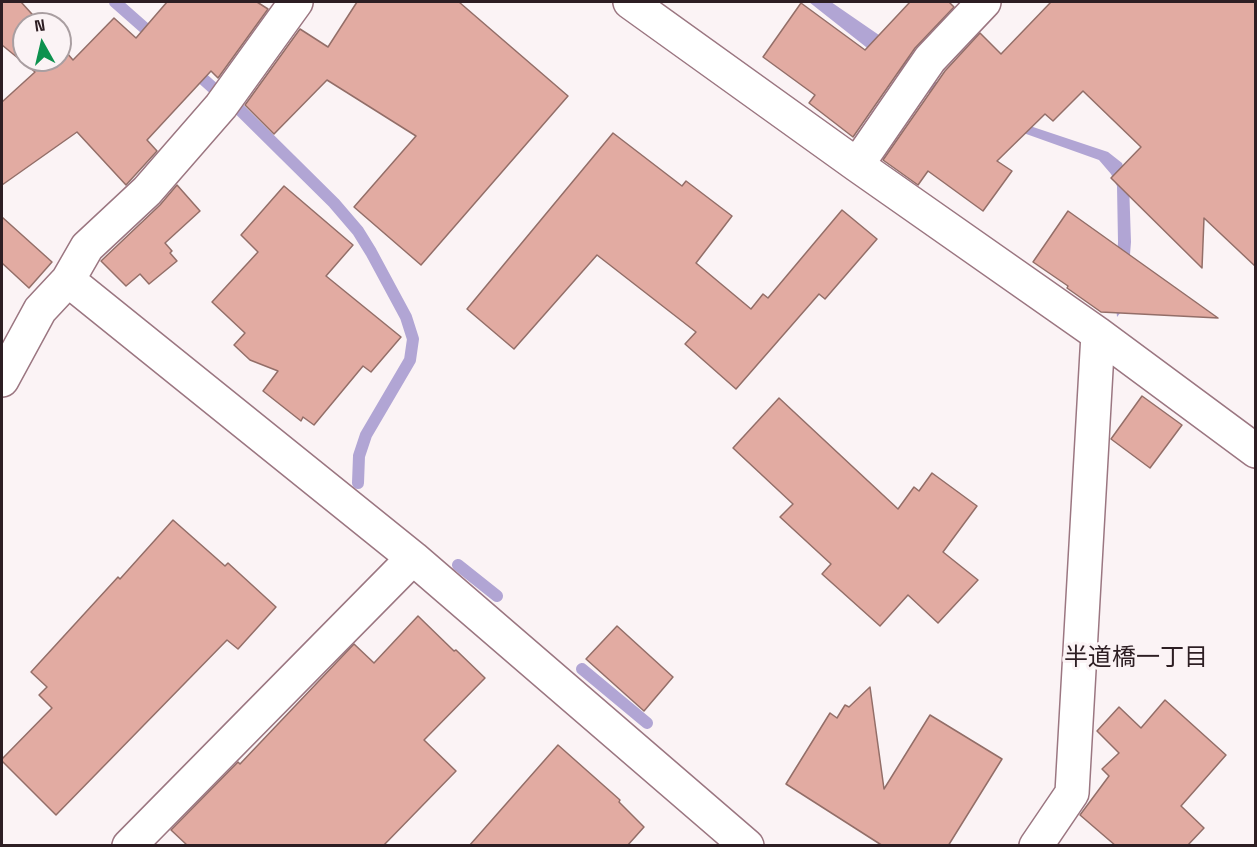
<!DOCTYPE html>
<html>
<head>
<meta charset="utf-8">
<style>
  body { margin:0 }
  #map { position:relative; width:1257px; height:847px; overflow:hidden; background:#fbf3f5; font-family:"Space Grotesk",sans-serif }
  canvas { display:block }
  .frame { position:absolute; inset:0; border:3px solid #2d1e23; pointer-events:none }
  .north { position:absolute; left:12px; top:12px; width:60px; height:60px; box-sizing:border-box; background:#fbf3f5; border:2px solid #a99ea1; border-radius:50%; rotate:352deg; font-size:16px; font-weight:700; line-height:24px; text-align:center; color:#2d1e23 }
  .north::after { content:''; display:block; margin:auto; width:21px; height:27px; background:#0d914e; clip-path:polygon(50% 0,100% 100%,50% 72%,0 100%) }
</style>
</head>
<body>
<div id="map">
<canvas width="1257" height="847"></canvas>
<div class="frame"></div>
<div class="north">N</div>
</div>
<script>
const c = document.querySelector('canvas').getContext('2d');
c.lineJoin = 'round';
function fillPath(path, color) { c.fillStyle = color; c.fill(path, 'evenodd'); }
function strokePath(path, color, width, dash) { c.strokeStyle = color; c.lineWidth = width; c.lineCap = dash ? 'butt' : 'round'; c.setLineDash(dash || []); c.stroke(path); }
function drawText(font, color, halo, rows, align = 'center') {
  c.font = font + ' "Space Grotesk","Noto Sans JP",sans-serif'; c.lineWidth = 6; c.setLineDash([]); c.textBaseline = 'middle'; c.strokeStyle = halo; c.fillStyle = color; for (const [text, x, y, turn = 0] of rows) {
    c.save(); c.translate(x, y); c.rotate((+turn || 0) * Math.PI / 180); c.textAlign = isNaN(turn) ? turn : align; if (halo) c.strokeText(text, 0, 0); c.fillText(text, 0, 0); c.restore();
  }
}
fillPath(new Path2D(`
  M 809,2 L 831,2 L 908,55 L 951,96 L 973,107 L 1108,152 L 1122,163 L 1129,183 L 1131,242 L 1127,293 L 1129,302 L 1117,317 L 1115,292 L 1118,242 L 1117,186 L 1111,174 L 1099,160 L 973,115 L 949,105 L 918,86 L 899,73 Z`), '#b1a5d4');
strokePath(new Path2D(`
  M 115,2 L 157,39
  M 193,70 L 212,87
  M 240,110 L 334,203 L 358,231 L 371,252 L 406,317 L 413,339 L 410,360 L 366,435 L 359,456 L 358,483
  M 458,565 L 497,596
  M 582,669 L 647,723`), '#b1a5d4', 12);
const building = new Path2D(`
  M 2,2 L 21,2 L 41,24 L 24,24 L 24,60 L 60,60 L 60,45 L 73,60 L 114,18 L 136,38 L 167,2 L 257,2 L 268,9 L 218,78 L 211,71 L 147,140 L 157,151 L 126,185 L 77,132 L 2,185 L 2,102 L 35,72 L 2,45 Z
  M 357,2 L 459,2 L 568,96 L 421,265 L 354,207 L 416,136 L 327,80 L 274,134 L 245,105 L 300,29 L 328,47 Z
  M 910,2 L 949,2 L 954,7 L 915,48 L 853,137 L 809,103 L 815,95 L 763,57 L 801,3 L 865,50 Z
  M 1051,2 L 1256,2 L 1256,267 L 1204,218 L 1202,268 L 1111,178 L 1141,147 L 1083,91 L 1053,121 L 1045,114 L 997,161 L 1012,171 L 983,211 L 928,171 L 918,185 L 883,160 L 945,71 L 980,33 L 1001,54 Z
  M 613,133 L 682,186 L 686,181 L 732,216 L 696,263 L 751,309 L 763,294 L 768,298 L 842,210 L 877,239 L 825,299 L 819,294 L 736,389 L 685,344 L 696,332 L 597,255 L 514,349 L 467,309 Z
  M 177,185 L 200,211 L 165,243 L 172,251 L 170,253 L 177,261 L 149,284 L 140,274 L 126,286 L 101,261 L 160,205 Z
  M 284,186 L 353,245 L 326,276 L 401,337 L 371,372 L 363,366 L 314,425 L 303,417 L 301,421 L 263,391 L 278,371 L 250,360 L 234,345 L 245,333 L 212,302 L 258,252 L 241,235 Z
  M 1068,211 L 1218,318 L 1101,312 L 1067,288 L 1068,286 L 1033,262 Z
  M 2,217 L 52,262 L 29,288 L 2,263 Z
  M 1142,396 L 1182,425 L 1150,468 L 1111,439 Z
  M 779,398 L 898,509 L 914,487 L 919,491 L 932,473 L 977,506 L 943,552 L 978,580 L 938,623 L 908,595 L 880,626 L 822,574 L 831,564 L 780,517 L 793,504 L 733,448 Z
  M 173,520 L 225,566 L 228,563 L 276,607 L 238,649 L 227,640 L 56,815 L 2,761 L 2,759 L 52,708 L 39,695 L 47,687 L 31,672 L 118,577 L 120,579 Z
  M 418,616 L 454,651 L 456,650 L 485,678 L 424,740 L 456,771 L 383,846 L 188,846 L 171,830 L 238,762 L 240,764 L 354,644 L 374,663 Z
  M 617,626 L 673,677 L 644,711 L 586,659 Z
  M 870,687 L 884,789 L 930,715 L 1002,759 L 948,846 L 883,846 L 786,784 L 830,713 L 837,718 L 845,705 L 849,707 Z
  M 1165,700 L 1226,755 L 1181,806 L 1204,828 L 1187,846 L 1116,846 L 1080,815 L 1109,776 L 1102,769 L 1119,753 L 1097,731 L 1119,707 L 1141,728 Z
  M 558,745 L 620,800 L 619,802 L 644,827 L 627,846 L 469,846 Z`);
fillPath(building, '#e2aba2');
strokePath(building, '#936e68', 1.5);
const street = new Path2D(`
  M 630,2 L 857,165 L 1098,334 L 1256,451
  M 857,165 L 930,59 L 984,2
  M 68,280 L 413,558 L 747,846
  M 2,380 L 40,310 L 68,280 L 87,247 L 147,191 L 221,106 L 296,2
  M 129,846 L 413,558
  M 1036,846 L 1072,793 L 1098,334`);
strokePath(street, '#9b7681', 36);
strokePath(street, '#fff', 33);
drawText('24px', '#2d1e23', '#fbf3f5', [
  ["半道橋一丁目",1136,658]
]);
</script>
</body>
</html>
